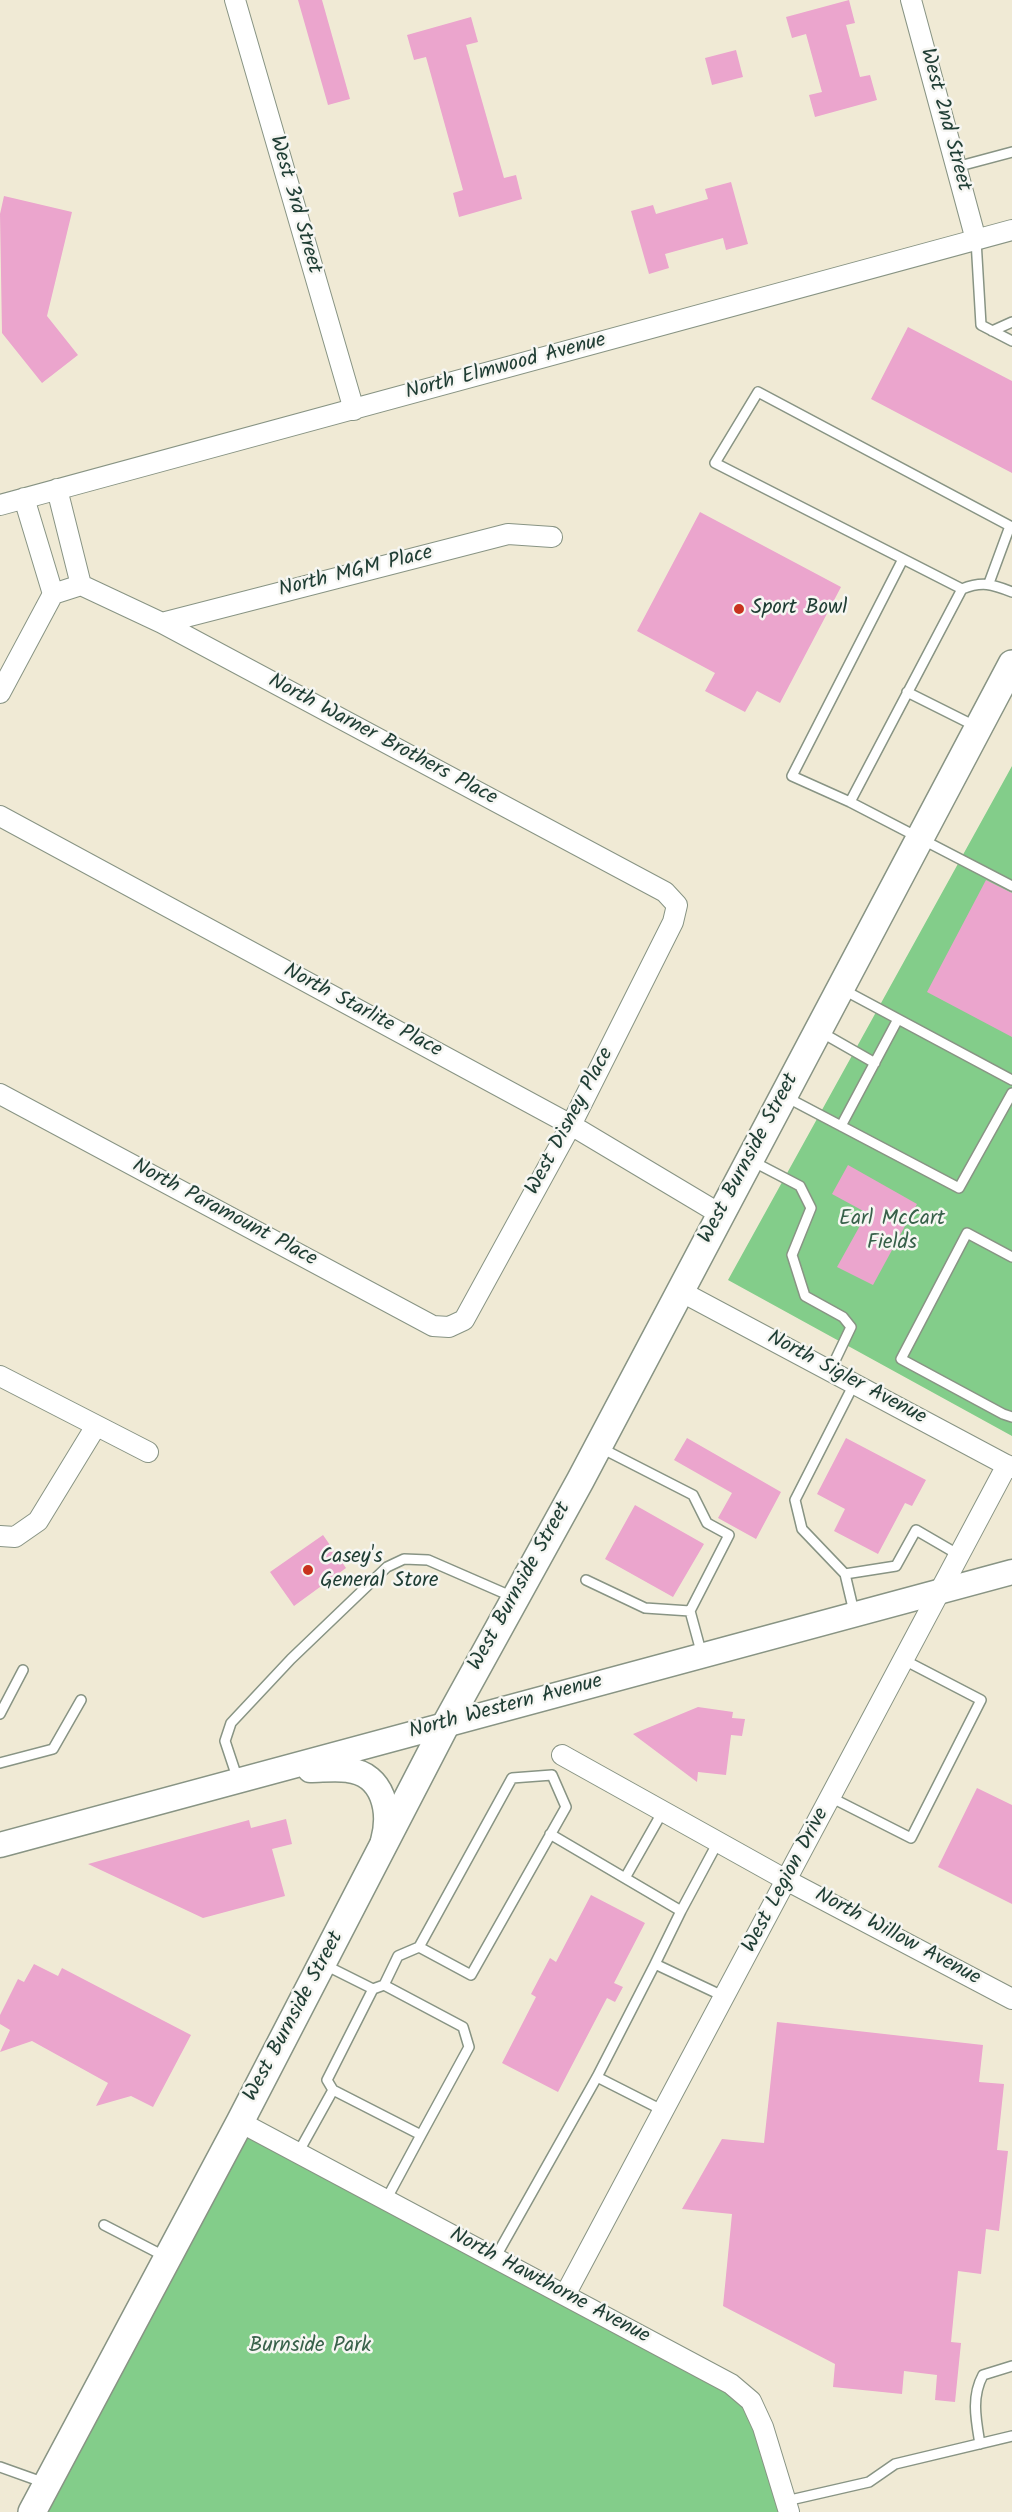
<!DOCTYPE html>
<html>
<head>
<meta charset="utf-8">
<style>
  body { margin:0 }
  canvas { display:block; background:#f0ead5 }
</style>
</head>
<body>
<canvas width="1012" height="2512"></canvas>
<script>
const c = document.querySelector('canvas').getContext('2d');
c.lineJoin = 'round';
function fillPath(path, color) { c.fillStyle = color; c.fill(path, 'evenodd'); }
function strokePath(path, color, width, dash) { c.strokeStyle = color; c.lineWidth = width; c.lineCap = dash ? 'butt' : 'round'; c.setLineDash(dash || []); c.stroke(path); }
function drawText(font, color, halo, rows, align = 'center') {
  c.font = font + ' Kalam,sans-serif'; c.lineWidth = 5; c.setLineDash([]); c.textBaseline = 'middle'; c.strokeStyle = halo; c.fillStyle = color; for (const [text, x, y, turn = 0] of rows) {
    c.save(); c.translate(x, y); c.rotate((+turn || 0) * Math.PI / 180); c.textAlign = isNaN(turn) ? turn : align; if (halo) c.strokeText(text, 0, 0); c.fillText(text, 0, 0); c.restore();
  }
}
fillPath(new Path2D(`
  M 1012,766 L 1012,1436 L 728,1280 Z
  M 240,2122 L 752,2401 L 789,2512 L 32,2512 Z`), '#83cd8a');
fillPath(new Path2D(`
  M 298,0 L 322,0 L 350,99 L 328,105 Z
  M 849,0 L 855,23 L 846,25 L 860,77 L 870,75 L 877,100 L 815,117 L 809,95 L 822,92 L 806,34 L 792,38 L 786,17 Z
  M 471,17 L 478,42 L 466,45 L 504,178 L 516,175 L 522,199 L 459,217 L 453,193 L 463,190 L 426,57 L 414,60 L 407,35 Z
  M 736,50 L 743,77 L 712,85 L 705,58 Z
  M 731,182 L 748,244 L 726,250 L 723,238 L 665,254 L 669,268 L 649,274 L 631,211 L 653,205 L 656,214 L 708,199 L 705,189 Z
  M 4,196 L 72,212 L 47,316 L 78,355 L 42,383 L 2,333 L 0,214 Z
  M 908,327 L 1012,381 L 1012,473 L 871,399 Z
  M 700,512 L 841,587 L 780,703 L 757,691 L 745,712 L 705,691 L 715,673 L 637,631 Z
  M 986,880 L 1012,893 L 1012,1037 L 927,992 Z
  M 848,1165 L 917,1204 L 873,1285 L 837,1267 L 867,1213 L 832,1194 Z
  M 687,1438 L 781,1492 L 756,1539 L 718,1518 L 732,1493 L 674,1460 Z
  M 846,1438 L 926,1480 L 912,1506 L 905,1503 L 878,1554 L 834,1531 L 845,1509 L 817,1494 Z
  M 635,1505 L 704,1544 L 673,1597 L 605,1559 Z
  M 323,1535 L 346,1568 L 294,1606 L 270,1572 Z
  M 698,1707 L 733,1712 L 732,1718 L 745,1719 L 742,1736 L 731,1735 L 726,1775 L 698,1772 L 697,1782 L 633,1734 Z
  M 977,1788 L 1012,1805 L 1012,1904 L 938,1867 Z
  M 286,1819 L 292,1844 L 272,1849 L 285,1896 L 203,1918 L 88,1864 L 249,1820 L 251,1828 Z
  M 591,1895 L 645,1923 L 614,1983 L 623,1987 L 615,2002 L 607,1998 L 558,2092 L 502,2063 L 536,1997 L 531,1994 L 550,1958 L 556,1962 Z
  M 34,1964 L 58,1976 L 62,1968 L 191,2035 L 153,2107 L 131,2096 L 96,2106 L 108,2083 L 32,2041 L 0,2052 L 10,2030 L 0,2024 L 0,2015 L 18,1979 L 24,1982 Z
  M 777,2022 L 983,2045 L 979,2082 L 1004,2084 L 997,2150 L 1008,2151 L 999,2231 L 986,2229 L 981,2274 L 958,2271 L 951,2342 L 961,2343 L 955,2402 L 935,2400 L 937,2375 L 904,2371 L 902,2394 L 833,2387 L 835,2364 L 723,2306 L 732,2214 L 682,2209 L 722,2139 L 764,2143 Z`), '#eba5cd');
const service = new Path2D(`
  M 956,167 L 1012,152
  M 976,240 L 981,325 L 1012,341
  M 992,331 L 1012,322
  M 962,589 L 715,463 L 758,392 L 1010,526 L 989,583
  M 1012,592 C 992,584 982,581 962,589 L 850,802 L 1012,886
  M 907,692 L 975,726
  M 850,802 L 792,776 L 903,559
  M 842,989 L 1012,1080
  M 819,1031 L 875,1063
  M 786,1097 L 959,1188 L 1012,1093
  M 841,1126 L 898,1019
  M 752,1161 L 800,1186 L 811,1208 L 792,1255 L 805,1296 L 843,1317 L 851,1327 L 830,1371
  M 1012,1257 L 967,1233 L 901,1359 L 1003,1414 L 1012,1417
  M 854,1384 L 795,1500 L 802,1529 L 845,1574 L 854,1612
  M 601,1448 L 693,1495 L 707,1523 L 729,1535 L 690,1611 L 702,1655
  M 845,1574 L 896,1566 L 916,1530 L 959,1555
  M 586,1580 L 645,1608 L 690,1611
  M 0,1714 L 23,1670
  M 0,1763 L 53,1749 L 81,1700
  M 552,1775 L 566,1807 L 471,1975 L 419,1947 L 512,1778 Z
  M 238,1780 L 225,1741 L 231,1723 L 291,1659 L 387,1567 L 404,1559 L 428,1560 L 513,1597
  M 832,1798 L 911,1838 L 981,1700 L 904,1660
  M 550,1834 L 681,1911 L 718,1842
  M 625,1878 L 663,1811
  M 681,1911 L 655,1964 L 725,1997
  M 325,1965 L 373,1989 L 327,2080 L 333,2090
  M 384,1985 L 398,1956 L 419,1947
  M 373,1989 L 384,1985 L 463,2027 L 469,2047 L 421,2135
  M 597,2077 L 664,2111
  M 298,2153 L 333,2090 L 421,2135 L 386,2200
  M 104,2225 L 166,2257
  M 495,2258 L 597,2077 L 655,1964
  M 980,2444 C 976,2420 971,2397 983,2375 L 1012,2366
  M 0,2467 L 45,2483
  M 786,2501 L 869,2482 L 895,2464 L 1012,2436`);
const minor = new Path2D(`
  M 235,0 L 354,410
  M 911,0 L 976,240
  M 57,489 L 81,585
  M 24,498 L 53,594
  M 0,505 L 1012,230
  M 162,623 L 508,534 L 552,537
  M 0,693 L 53,594 L 81,585
  M 0,816 L 571,1125 L 720,1214
  M 0,1094 L 433,1326 L 449,1327 L 464,1320 L 571,1125 L 673,922 L 677,905 L 665,892 L 162,623 L 81,585
  M 680,1291 L 1012,1468
  M 0,1376 L 148,1452
  M 0,1536 L 15,1537 L 38,1521 L 96,1426
  M 562,1755 L 788,1881 L 1012,1999
  M 240,2122 L 731,2384 L 751,2401 L 763,2427 L 789,2512
  M 565,2295 L 1007,1465`);
const tertiary = new Path2D(`
  M 310,1770 C 322,1770 336,1768 348,1770 C 384,1774 391,1812 383,1841
  M 0,1845 L 1012,1572`);
const secondary = new Path2D(`
  M 32,2512 L 240,2122 L 446,1724 L 580,1481 L 1012,664`);
strokePath(service, '#889484', 12);
strokePath(minor, '#889484', 22);
strokePath(tertiary, '#889484', 27);
strokePath(secondary, '#889484', 30);
strokePath(service, '#fff', 9);
strokePath(minor, '#fff', 20);
strokePath(tertiary, '#fff', 24);
strokePath(secondary, '#fff', 27);
for (const [x, y, r, color] of [
  [739,609,6,"#c8321e"],
  [308,1570,6,"#c8321e"]
]) { const dot = new Path2D(); dot.arc(x, y, r, 0, 2 * Math.PI); c.fillStyle = color; c.fill(dot); strokePath(dot, '#f6f6f2', 2); }
drawText('21px', '#1f3d34', '#f6f6f2', [
  ["West 2nd Street",944,120,75],
  ["West 3rd Street",294,205,74],
  ["North Elmwood Avenue",506,368,-15],
  ["North MGM Place",356,573,-14],
  ["North Warner Brothers Place",382,741,28],
  ["North Starlite Place",362,1012,28],
  ["West Disney Place",571,1122,-62],
  ["West Burnside Street",750,1159,-62],
  ["North Paramount Place",224,1214,28],
  ["North Sigler Avenue",846,1379,28],
  ["West Burnside Street",521,1587,-61],
  ["North Western Avenue",506,1708,-15],
  ["West Legion Drive",787,1881,-62],
  ["North Willow Avenue",897,1938,28],
  ["West Burnside Street",295,2017,-62],
  ["North Hawthorne Avenue",549,2287,28]
]);
drawText('21px', '#1f3d34', '#f6f6f2', [
  ["Sport Bowl",751,609],
  ["Casey's",320,1558],
  ["General Store",320,1582]
], 'left');
drawText('21px', '#38614a', '#f6f6f2', [
  ["Earl McCart",892,1220],
  ["Fields",892,1244],
  ["Burnside Park",310,2347]
]);
</script>
</body>
</html>
